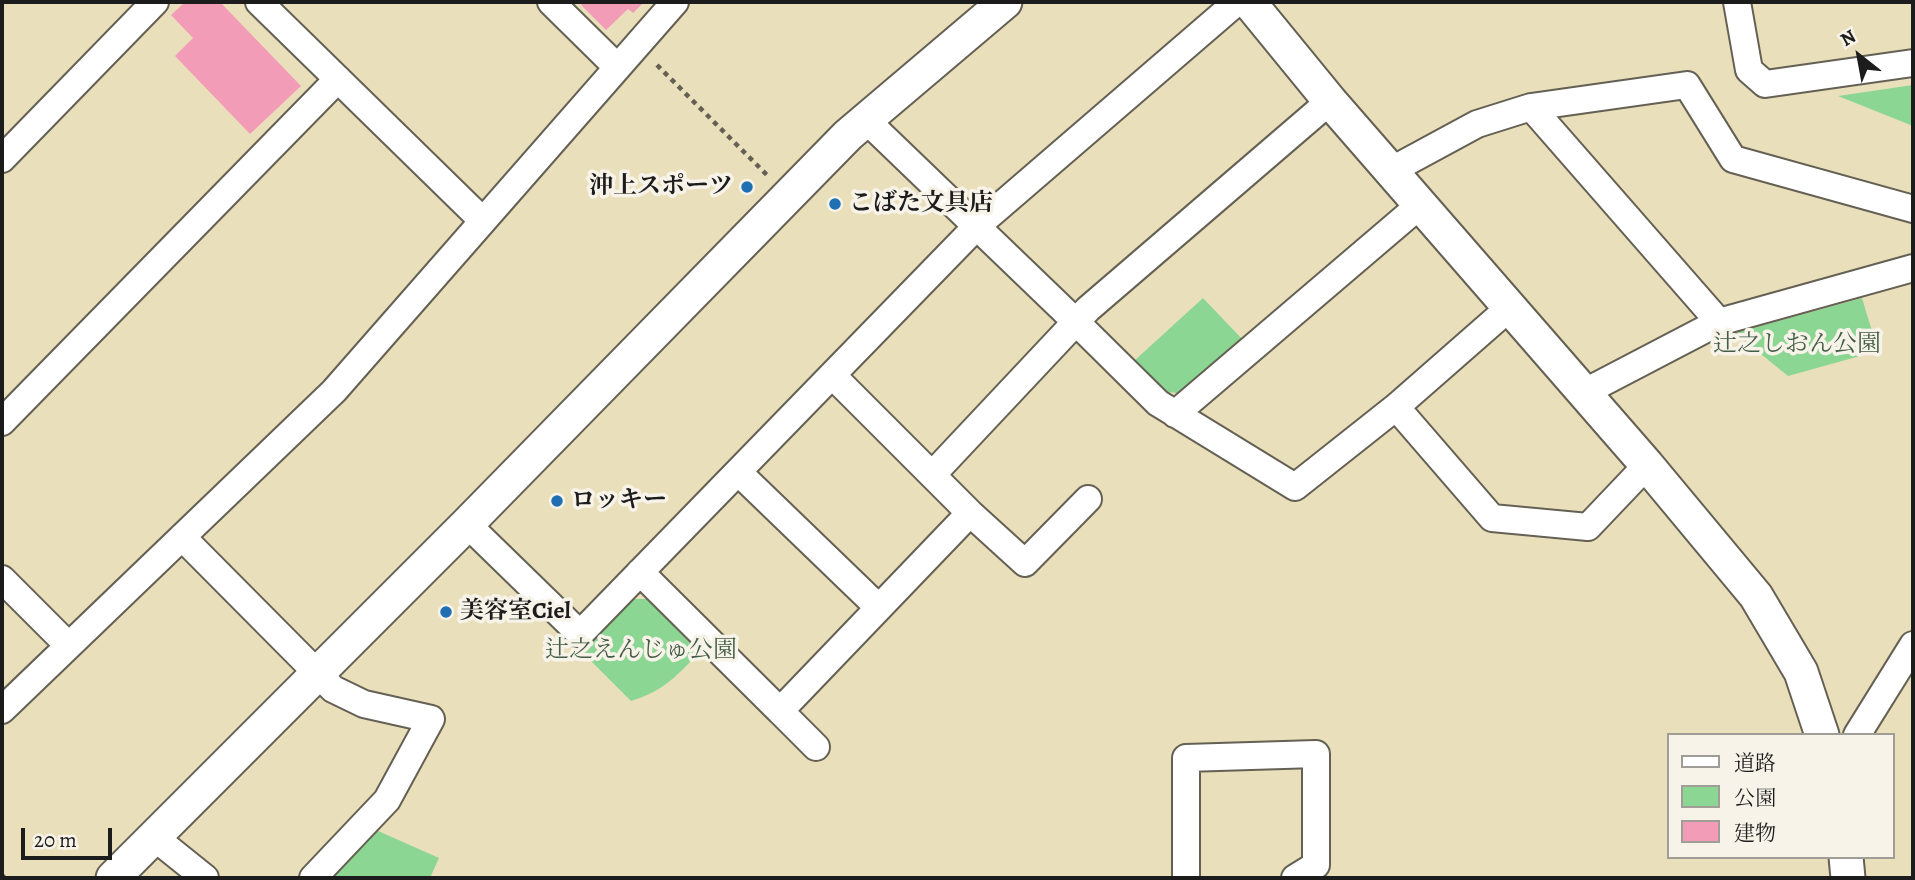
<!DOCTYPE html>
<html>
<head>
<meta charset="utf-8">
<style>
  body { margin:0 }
  #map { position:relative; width:1915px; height:880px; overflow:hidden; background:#eadfbb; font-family:Alegreya,"Noto Serif JP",serif }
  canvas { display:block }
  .frame { position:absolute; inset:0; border:4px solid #1c1c1c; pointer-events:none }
  .legend { position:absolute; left:1667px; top:733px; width:228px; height:126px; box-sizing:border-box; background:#f7f3e8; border:2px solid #9f9d96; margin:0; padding:9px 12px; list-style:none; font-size:21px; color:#1c1c1c }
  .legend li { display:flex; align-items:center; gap:14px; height:35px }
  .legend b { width:35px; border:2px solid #9f9d96 }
  .north { position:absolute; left:1824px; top:21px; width:70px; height:70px; -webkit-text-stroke:5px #f7f3e8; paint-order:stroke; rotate:329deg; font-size:19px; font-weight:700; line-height:28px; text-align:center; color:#1c1c1c }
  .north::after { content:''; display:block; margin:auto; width:24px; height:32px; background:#1c1c1c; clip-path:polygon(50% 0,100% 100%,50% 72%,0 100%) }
  .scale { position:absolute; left:21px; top:828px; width:91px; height:32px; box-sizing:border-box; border:4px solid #1c1c1c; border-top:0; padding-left:9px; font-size:21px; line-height:24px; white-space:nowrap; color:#1c1c1c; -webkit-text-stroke:5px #f7f3e8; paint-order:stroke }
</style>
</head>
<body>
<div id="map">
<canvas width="1915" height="880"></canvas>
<div class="frame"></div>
<ul class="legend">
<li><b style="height:9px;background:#fff"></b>道路</li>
<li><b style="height:19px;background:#8cd693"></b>公園</li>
<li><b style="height:19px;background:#f39cb7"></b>建物</li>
</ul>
<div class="north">N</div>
<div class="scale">20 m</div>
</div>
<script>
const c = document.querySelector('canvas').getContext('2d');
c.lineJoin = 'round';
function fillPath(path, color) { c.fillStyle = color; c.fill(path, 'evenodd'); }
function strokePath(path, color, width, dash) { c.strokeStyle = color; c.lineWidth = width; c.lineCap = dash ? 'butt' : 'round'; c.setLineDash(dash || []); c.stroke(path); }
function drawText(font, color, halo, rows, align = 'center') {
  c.font = font + ' Alegreya,"Noto Serif JP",serif'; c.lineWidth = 7; c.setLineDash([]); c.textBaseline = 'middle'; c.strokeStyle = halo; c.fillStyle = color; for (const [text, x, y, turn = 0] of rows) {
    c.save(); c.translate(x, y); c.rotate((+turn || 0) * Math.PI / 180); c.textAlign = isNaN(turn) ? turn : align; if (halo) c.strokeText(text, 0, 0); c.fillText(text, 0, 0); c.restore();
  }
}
fillPath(new Path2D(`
  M 1913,85 L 1913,126 L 1838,96 Z
  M 1203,298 L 1243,340 L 1186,394 L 1168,392 L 1134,361 Z
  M 1862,298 L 1878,351 L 1788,376 L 1735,333 Z
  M 633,599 L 647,599 L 700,652 C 676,676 664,691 631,701 L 581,651 Z
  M 376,830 L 439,858 L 430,878 L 331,878 Z`), '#8cd693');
fillPath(new Path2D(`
  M 185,2 L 220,2 L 301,86 L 250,134 L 175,56 L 193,38 L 171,15 Z
  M 584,2 L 644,2 L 633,13 L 628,9 L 606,30 L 581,5 Z`), '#f39cb7');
const minor = new Path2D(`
  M 259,2 L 483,221
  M 551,2 L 617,67
  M 1737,2 L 1749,70 L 1765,84 L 1913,63
  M 1531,107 L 1719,322
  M 866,120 L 1076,322 L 1158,403 L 1295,487 L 1396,407 L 1509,308
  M 2,159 L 155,2
  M 1392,170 L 1477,124 L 1531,107 L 1687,85 L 1733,159 L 1913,209
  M 1583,393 L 1719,322 L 1913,268
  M 1396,407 L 1492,518 L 1588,527 L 1647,465
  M 1175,414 L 1420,205
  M 2,422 L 338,79
  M 738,472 L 879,608
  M 932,475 L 1088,309 L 1330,101
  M 970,513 L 1025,563 L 1088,499
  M 467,524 L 580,634 L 977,226 L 1237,2
  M 182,537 L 333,689 L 364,704 L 431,719 L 387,800 L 313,878
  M 640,572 L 780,711 L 970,513 L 832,375
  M 2,579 L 68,645
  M 2,710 L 334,391 L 675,2
  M 780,711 L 816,747
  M 1857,735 L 1913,645
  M 154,837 L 205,878
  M 1186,878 L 1186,758 L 1316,754 L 1316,865 L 1295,878`);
const tertiary = new Path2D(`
  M 1249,2 L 1330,101 L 1647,465 L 1756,596 L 1801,672 L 1822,735
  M 1846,857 L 1848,878
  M 113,878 L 467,524 L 848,135 L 1005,2`);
strokePath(minor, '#646054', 30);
strokePath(tertiary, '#646054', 37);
strokePath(new Path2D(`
  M 657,65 L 767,175
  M 2,875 L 5,878`), '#646054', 4.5, [5, 5]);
strokePath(minor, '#fff', 26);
strokePath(tertiary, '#fff', 33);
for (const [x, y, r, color] of [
  [747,187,7,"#1f6fb2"],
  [835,204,7,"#1f6fb2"],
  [557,501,7,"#1f6fb2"],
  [446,612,7,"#1f6fb2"]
]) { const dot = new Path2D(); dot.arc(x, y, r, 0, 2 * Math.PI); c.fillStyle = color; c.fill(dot); strokePath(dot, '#f7f3e8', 2.5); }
drawText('bold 24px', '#1c1c1c', '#f7f3e8', [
  ["沖上スポーツ",733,187,"right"],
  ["こばた文具店",849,204],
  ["ロッキー",571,501],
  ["美容室Ciel",460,612]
], 'left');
drawText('24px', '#435d46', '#f7f3e8', [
  ["辻之しおん公園",1797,345],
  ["辻之えんじゅ公園",641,651]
]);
</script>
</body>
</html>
